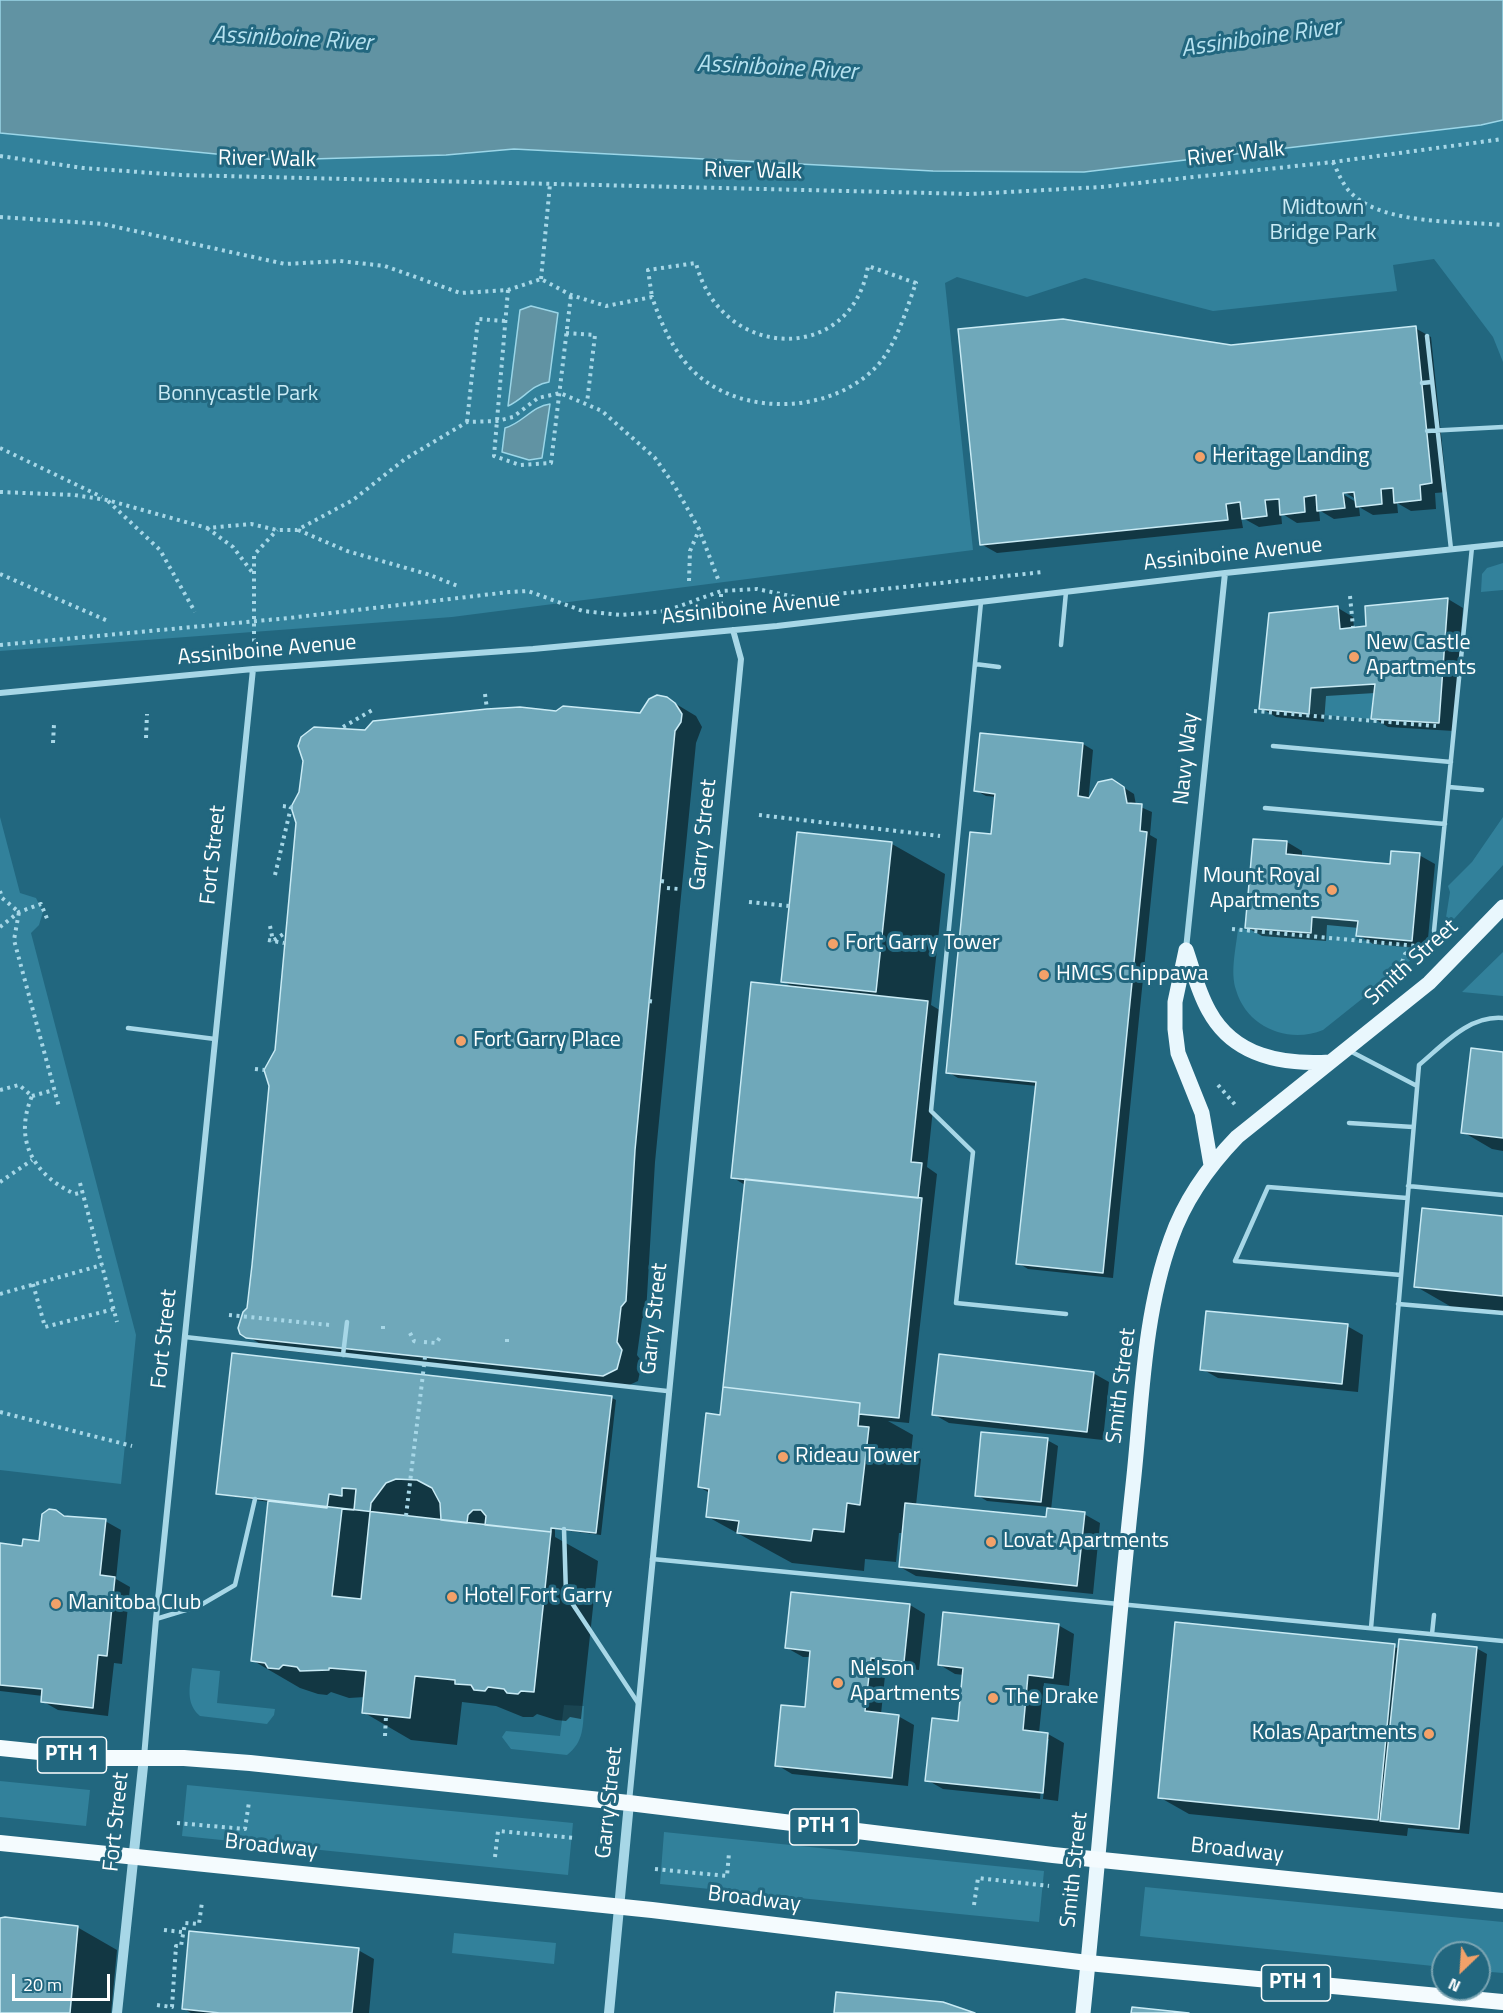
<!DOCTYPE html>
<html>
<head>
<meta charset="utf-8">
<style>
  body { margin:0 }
  #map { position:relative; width:1503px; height:2013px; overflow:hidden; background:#22677f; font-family:"Titillium Web",sans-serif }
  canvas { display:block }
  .north { position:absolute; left:1431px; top:1941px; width:60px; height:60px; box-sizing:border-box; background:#22677f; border:2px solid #7aa4b2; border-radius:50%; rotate:205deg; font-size:16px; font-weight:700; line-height:24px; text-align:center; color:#fff }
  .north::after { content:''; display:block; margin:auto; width:21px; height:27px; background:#f3a169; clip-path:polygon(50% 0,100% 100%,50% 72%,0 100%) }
  .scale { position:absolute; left:12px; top:1974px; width:98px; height:27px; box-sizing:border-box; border:3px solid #fff; border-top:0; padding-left:8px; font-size:18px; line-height:21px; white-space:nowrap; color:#fff; -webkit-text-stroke:4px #22677f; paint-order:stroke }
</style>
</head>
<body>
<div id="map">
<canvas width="1503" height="2013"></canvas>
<div class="north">N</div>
<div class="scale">20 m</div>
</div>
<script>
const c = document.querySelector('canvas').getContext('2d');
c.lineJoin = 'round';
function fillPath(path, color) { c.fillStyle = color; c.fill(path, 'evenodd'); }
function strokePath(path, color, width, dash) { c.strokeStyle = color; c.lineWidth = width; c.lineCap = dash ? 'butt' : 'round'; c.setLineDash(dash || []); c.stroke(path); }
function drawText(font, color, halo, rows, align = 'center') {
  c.font = font + ' "Titillium Web",sans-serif'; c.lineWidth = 6; c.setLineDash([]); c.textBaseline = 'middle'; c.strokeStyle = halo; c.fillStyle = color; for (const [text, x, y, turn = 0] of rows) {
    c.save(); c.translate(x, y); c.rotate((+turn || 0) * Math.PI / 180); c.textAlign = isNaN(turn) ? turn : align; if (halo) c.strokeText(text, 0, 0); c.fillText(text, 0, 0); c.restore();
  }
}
fillPath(new Path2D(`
  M 1503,120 L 1503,362 L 1493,337 L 1434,259 L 1393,265 L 1397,291 L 1213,311 L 1085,278 L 1027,297 L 957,277 L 945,283 L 973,550 L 452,617 L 0,651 L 0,133 L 278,160 L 446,155 L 514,149 L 933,171 L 1084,172 L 1481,125 Z
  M 1503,563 L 1503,590 L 1481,592 L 1482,574 L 1487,568 Z
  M 1375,684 L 1371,719 L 1309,714 L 1311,688 Z
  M 0,817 L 20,893 L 36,898 L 43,912 L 39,925 L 31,933 L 136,1335 L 121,1484 L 0,1470 Z
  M 1503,817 L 1503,865 L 1444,930 L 1450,892 L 1448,886 L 1472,862 Z
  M 1312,917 L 1358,921 L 1356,940 L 1417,946 L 1412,959 L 1323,1030 C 1289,1044 1247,1028 1236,990 C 1230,972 1236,948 1238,929 L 1310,936 Z
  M 1503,952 L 1503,996 L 1462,992 Z
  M 192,1668 L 220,1671 L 217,1703 L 275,1709 L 274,1715 L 267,1724 L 200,1716 C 185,1703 190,1686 192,1668 Z
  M 564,1705 L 584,1706 C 583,1726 584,1742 567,1755 L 511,1749 L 502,1737 L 506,1731 L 560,1736 Z
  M 0,1781 L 90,1790 L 86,1826 L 0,1817 Z
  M 187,1785 L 573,1823 L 568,1875 L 182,1836 Z
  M 664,1832 L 1044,1871 L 1039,1922 L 660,1884 Z
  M 1145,1887 L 1503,1922 L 1503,1973 L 1479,1971 L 1479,1953 L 1443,1953 L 1443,1967 L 1140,1936 Z
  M 454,1933 L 556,1943 L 554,1964 L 452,1953 Z`), '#32819b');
const water = new Path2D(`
  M 0,0 L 1503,0 L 1503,120 L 1481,125 L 1084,172 L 933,171 L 514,149 L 446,155 L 278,160 L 0,133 Z
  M 531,306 L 558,313 L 549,382 C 531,385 524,399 508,406 L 520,310 Z
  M 550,404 L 542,458 L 529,460 L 502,452 L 505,428 C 523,423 532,406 550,404 Z`);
fillPath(water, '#6193a3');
strokePath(water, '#9bd6e8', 1.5);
fillPath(new Path2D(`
  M 1415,328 L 1431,337 L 1447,492 L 1435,493 L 1436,509 L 1411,511 L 1397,503 L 1398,513 L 1373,515 L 1359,507 L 1360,516 L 1334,519 L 1319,510 L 1320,521 L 1297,523 L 1281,513 L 1282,524 L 1259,527 L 1241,517 L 1243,528 L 997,553 L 981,544 L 1231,347 ZM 1337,488 L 1356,499 L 1356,502 L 1336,490 Z
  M 1448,599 L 1463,608 L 1454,731 L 1388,727 L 1373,718 L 1375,693 L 1326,696 L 1324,722 L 1276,717 L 1261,708 L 1338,608 L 1353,617 L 1354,629 L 1368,627 Z
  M 666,698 L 696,716 L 702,727 L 696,743 L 655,1162 L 646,1313 L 642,1319 L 637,1355 L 642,1362 L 638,1381 L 625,1387 L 269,1349 L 247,1336 L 277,1050 L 365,731 L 556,713 L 641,715 Z
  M 1083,744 L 1093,750 L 1088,804 L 1123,787 L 1134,794 L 1136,805 L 1152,812 L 1150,835 L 1157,839 L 1113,1278 L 1028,1269 L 1018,1263 L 1037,1086 L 958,1078 L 948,1072 L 993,836 L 997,797 L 986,796 L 975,790 Z
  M 799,834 L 892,844 L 945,874 L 931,1005 L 943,1012 L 927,1167 L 937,1174 L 909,1423 L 888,1421 L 913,1435 L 911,1453 L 921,1459 L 916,1505 L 1048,1519 L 1049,1507 L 987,1501 L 977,1495 L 1047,1440 L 1058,1446 L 1051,1510 L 1084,1514 L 1100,1523 L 1093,1594 L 916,1576 L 900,1567 L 903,1533 L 899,1533 L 896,1562 L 865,1559 L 864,1571 L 792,1563 L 708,1517 L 710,1493 L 699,1487 L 721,1417 L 745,1185 L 732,1177 L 795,989 L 783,981 Z
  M 1287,842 L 1302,851 L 1302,857 L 1392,865 L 1419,855 L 1435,864 L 1427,949 L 1373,944 L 1358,935 L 1359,928 L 1327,925 L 1326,941 L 1262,936 L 1246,927 Z
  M 1503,1053 L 1503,1151 L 1492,1149 L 1463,1132 Z
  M 1503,1218 L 1503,1314 L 1455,1309 L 1415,1286 Z
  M 1347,1326 L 1363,1335 L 1358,1392 L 1218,1378 L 1202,1369 Z
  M 1093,1373 L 1109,1382 L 1103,1440 L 949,1423 L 933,1414 Z
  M 612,1398 L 616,1400 L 601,1535 L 555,1529 L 555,1537 L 598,1561 L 581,1719 L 570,1717 L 566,1721 L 556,1720 L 537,1714 L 533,1717 L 523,1717 L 496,1706 L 462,1702 L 457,1745 L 411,1740 L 363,1712 L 365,1697 L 349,1698 L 331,1692 L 327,1695 L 318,1694 L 300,1688 L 252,1660 L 269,1502 L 217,1494 Z
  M 68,1518 L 105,1521 L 121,1530 L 116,1579 L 130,1587 L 122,1664 L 114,1663 L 108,1716 L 58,1710 L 42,1701 L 43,1696 L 0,1691 L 0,1545 L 23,1547 L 40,1542 Z
  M 910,1605 L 925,1614 L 919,1670 L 886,1666 L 881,1714 L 898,1716 L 914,1725 L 908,1786 L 792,1774 L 777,1765 L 806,1709 L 811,1657 L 803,1657 L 787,1648 Z
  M 1177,1624 L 1399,1648 L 1476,1648 L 1487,1654 L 1469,1834 L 1408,1828 L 1407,1836 L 1189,1814 L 1159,1797 Z
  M 1058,1625 L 1074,1634 L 1069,1686 L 1044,1683 L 1039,1733 L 1048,1734 L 1064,1743 L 1058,1801 L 1043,1799 L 1049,1739 L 1046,1739 L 1040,1799 L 943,1789 L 927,1780 L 960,1723 L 964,1675 L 955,1674 L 940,1665 Z
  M 0,1919 L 77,1927 L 117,1950 L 111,2013 L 0,2013 Z
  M 358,1950 L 374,1959 L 369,2013 L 191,2013 L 183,2008 Z`), '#0007');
const building = new Path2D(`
  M 1063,319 L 1231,345 L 1416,326 L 1432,483 L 1420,485 L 1421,500 L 1394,503 L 1393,488 L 1381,489 L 1382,504 L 1356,507 L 1354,492 L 1343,493 L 1345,508 L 1317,511 L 1316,495 L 1304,497 L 1305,512 L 1280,515 L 1279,499 L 1265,500 L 1267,516 L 1242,519 L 1240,502 L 1226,504 L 1228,520 L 980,545 L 958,329 Z
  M 1448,598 L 1439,723 L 1371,719 L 1375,684 L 1311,688 L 1309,714 L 1259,709 L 1269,613 L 1338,606 L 1340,629 L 1366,626 L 1365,606 Z
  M 657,695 L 667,697 L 675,703 L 682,714 L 681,722 L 675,731 L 635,1150 L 626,1301 L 621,1307 L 617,1342 L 622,1350 L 617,1369 L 603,1376 L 246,1338 L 240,1334 L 238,1328 L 243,1312 L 247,1308 L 252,1265 L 269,1086 L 264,1070 L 275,1050 L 296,823 L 291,807 L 299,792 L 303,761 L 298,746 L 301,737 L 314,727 L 365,730 L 373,721 L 487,709 L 520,707 L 556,711 L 563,706 L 640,713 L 649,699 Z
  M 980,733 L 1083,743 L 1078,796 L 1089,798 L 1098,782 L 1112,779 L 1124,787 L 1127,803 L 1142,804 L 1140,831 L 1147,832 L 1103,1273 L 1016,1264 L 1036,1082 L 946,1073 L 970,832 L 991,834 L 995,794 L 974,791 Z
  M 797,832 L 892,842 L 876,992 L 781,982 Z
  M 1253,839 L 1287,841 L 1286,854 L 1367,862 L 1390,864 L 1391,851 L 1420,853 L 1412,941 L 1356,936 L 1358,921 L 1312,917 L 1311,933 L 1245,928 Z
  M 751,982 L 928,1001 L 911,1162 L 922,1163 L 918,1198 L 731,1178 Z
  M 1471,1048 L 1503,1052 L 1503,1138 L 1461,1133 Z
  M 745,1179 L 922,1198 L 899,1418 L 859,1414 L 860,1403 L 723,1387 Z
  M 1422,1208 L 1503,1216 L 1503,1296 L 1414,1287 Z
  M 1206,1311 L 1348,1324 L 1342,1384 L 1200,1370 Z
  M 232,1353 L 612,1396 L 596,1533 L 551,1528 L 551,1532 L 216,1494 Z
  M 939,1354 L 1094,1372 L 1087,1432 L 932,1415 Z
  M 723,1387 L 860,1403 L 858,1426 L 869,1427 L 860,1505 L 847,1503 L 844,1532 L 813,1529 L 811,1541 L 737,1533 L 739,1521 L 706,1517 L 709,1489 L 698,1487 L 706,1413 L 720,1415 Z
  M 981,1432 L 1048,1438 L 1041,1502 L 975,1496 Z
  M 396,1479 L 417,1480 L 432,1488 L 440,1503 L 441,1520 L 467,1523 L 468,1515 L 473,1510 L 481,1510 L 486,1516 L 485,1525 L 551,1532 L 534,1692 L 521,1691 L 518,1694 L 507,1693 L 504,1689 L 488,1687 L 485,1691 L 474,1690 L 471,1685 L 455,1684 L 455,1680 L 415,1676 L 410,1718 L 362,1713 L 366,1671 L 329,1668 L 329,1670 L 300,1671 L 297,1667 L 283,1665 L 279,1669 L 268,1668 L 265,1663 L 251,1661 L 268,1501 L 327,1508 L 329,1494 L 342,1496 L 342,1488 L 356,1489 L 354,1510 L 342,1509 L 332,1596 L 361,1599 L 371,1503 L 386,1483 Z
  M 905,1503 L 1046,1517 L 1047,1508 L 1085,1512 L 1077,1586 L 899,1567 Z
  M 49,1509 L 56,1510 L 64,1516 L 106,1519 L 100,1575 L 115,1577 L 107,1656 L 98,1655 L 93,1708 L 41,1702 L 42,1689 L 0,1685 L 0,1543 L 22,1546 L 23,1539 L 39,1541 L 42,1514 Z
  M 791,1592 L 910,1604 L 904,1662 L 871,1658 L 865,1711 L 899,1715 L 892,1778 L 775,1766 L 781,1705 L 805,1707 L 810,1651 L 785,1648 Z
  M 943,1612 L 1059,1624 L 1053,1678 L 1028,1675 L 1023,1730 L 1048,1733 L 1043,1793 L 925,1781 L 932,1718 L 958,1721 L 963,1668 L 938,1665 Z
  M 1175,1622 L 1395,1644 L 1378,1820 L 1158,1798 Z
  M 1399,1639 L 1477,1647 L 1459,1829 L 1380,1821 Z
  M 5,1917 L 78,1926 L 70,2013 L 0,2013 L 0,1918 Z
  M 189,1931 L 359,1948 L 352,2013 L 220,2013 L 182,2009 Z
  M 836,1992 L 943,2002 L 975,2013 L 834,2013 Z
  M 1132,2007 L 1189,2013 L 1131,2013 Z`);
fillPath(building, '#6fa8ba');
strokePath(building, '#caebf5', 1.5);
strokePath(new Path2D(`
  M 0,156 L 83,168 L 181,175 L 971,194 L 1101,187 L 1333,162 L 1503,139
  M 1333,162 C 1338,172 1343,186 1352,194 C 1385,225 1459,221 1503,225
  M 0,217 L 103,224 L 285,264 L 340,261 L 385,266 L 460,293 L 508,290 L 541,279 L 571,295 L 606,306 L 652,297 C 660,320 669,342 685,362 C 730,418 829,417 877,366 C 897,344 906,310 916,283 L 868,266 C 852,365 721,362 696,263 L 648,270 L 652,297
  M 541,279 L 550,184
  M 508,290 L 494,456 L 520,465 L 551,463 L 571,295
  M 566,333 L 595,335 L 587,403
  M 467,422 L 478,319 L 505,321
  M 0,448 L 102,497
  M 0,492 L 74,495 L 107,500 L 207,528 L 251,524 L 277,530 L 297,530 L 353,500 L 405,459 L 467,422 L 497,421 L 513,417 L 538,398 L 560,393 L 602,411 L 655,458 L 674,485 L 699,529 L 718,579
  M 108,501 L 160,550 L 195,612
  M 207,528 L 233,547 L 252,572
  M 298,530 L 347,551 L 427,574 L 458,586
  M 0,574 L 108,621
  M 689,581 L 690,551 L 699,530
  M 1350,596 L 1353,627
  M 721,612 L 721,591
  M 0,645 L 289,618 L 509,592 L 528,591 L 583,611 L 621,615 L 666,611 L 721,591 L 757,589 L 800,598 L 1043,572
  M 254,649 L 254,555 L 277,530
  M 485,694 L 487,709
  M 1254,711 L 1436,726
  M 343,727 L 374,709
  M 146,738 L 147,714
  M 53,743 L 54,724
  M 759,815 L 940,836
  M 275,875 L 291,807 L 282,806
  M 661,881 L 668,882
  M 667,888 L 679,889
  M 0,891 L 2,898 L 19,912 L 14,940 L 59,1107
  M 749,902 L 790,906
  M 270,926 L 273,941
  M 0,927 L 19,912 L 41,904 L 48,921
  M 1232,929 L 1417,946
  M 268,940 L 284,943
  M 274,940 L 285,933
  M 1397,976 L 1405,954 L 1417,946
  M 649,1001 L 656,1002
  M 255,1069 L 264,1070
  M 1218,1085 L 1237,1107
  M 0,1090 L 19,1085 L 32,1096 C 13,1141 34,1175 75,1194 L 83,1192
  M 32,1096 L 54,1090
  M 0,1182 L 32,1160
  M 80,1183 L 117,1322
  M 33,1284 L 45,1327 L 114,1309
  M 0,1294 L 102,1265
  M 229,1315 L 330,1325
  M 383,1326 L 383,1331
  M 410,1333 L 414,1341 L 417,1342
  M 507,1339 L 507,1344
  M 424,1342 L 436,1343 L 441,1336
  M 0,1412 L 132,1446
  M 385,1736 L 386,1716
  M 177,1823 L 245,1829 L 249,1802
  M 495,1857 L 498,1831 L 575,1838
  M 655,1869 L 727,1876 L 729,1853
  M 974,1905 L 978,1878 L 1049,1886
  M 164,1930 L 182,1932
  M 157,2005 L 172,2007 L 176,1946 L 181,1946 L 185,1923 L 199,1924 L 202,1902`), '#a7d7e7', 4, [3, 4.5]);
strokePath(new Path2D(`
  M 1427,336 L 1451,549
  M 1422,383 L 1432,382
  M 1427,431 L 1503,427
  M 981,602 L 931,1111 L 973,1152 L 956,1303 L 1066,1314
  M 1061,645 L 1066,592
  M 975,664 L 999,667
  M 1273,746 L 1451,762
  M 1449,787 L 1482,790
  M 1265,808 L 1445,824
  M 1434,931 L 1472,547
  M 128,1028 L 215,1039
  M 1350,1051 L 1417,1086
  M 1349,1123 L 1413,1127
  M 1408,1186 L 1503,1195
  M 1401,1275 L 1235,1261 L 1268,1187 L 1407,1198
  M 1398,1304 L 1503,1313
  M 185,1337 L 667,1391
  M 343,1355 L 347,1322
  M 564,1529 L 566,1594 L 638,1703
  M 652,1559 L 1503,1641
  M 156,1619 L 199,1606 L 235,1585 L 255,1499
  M 1371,1628 L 1419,1065 C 1443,1045 1469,1015 1503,1018
  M 1432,1634 L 1434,1615`), '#a7d7e7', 4.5);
strokePath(new Path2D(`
  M 0,693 L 253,669 L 533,649 L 777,626 L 1225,573 L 1503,544
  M 1186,949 L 1225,573
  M 144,1757 L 156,1619 L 253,669
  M 629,1802 L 741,659 L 733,630`), '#a7d7e7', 6);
strokePath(new Path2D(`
  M 117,2013 L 144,1757
  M 609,2013 L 629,1803`), '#a7d7e7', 10);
strokePath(new Path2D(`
  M 1186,950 L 1175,1002 L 1175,1029 L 1178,1053 L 1202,1113 L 1211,1165
  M 1186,950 C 1193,970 1198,992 1209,1011 C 1234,1057 1283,1065 1330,1062
  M 1083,2013 C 1101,1837 1114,1661 1133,1485 C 1142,1404 1143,1316 1171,1239 C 1185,1199 1208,1167 1237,1137 L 1429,983 L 1503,907`), '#e9f7fd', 15);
strokePath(new Path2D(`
  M 0,1748 L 97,1758 L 184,1758 L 250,1763 L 629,1803 L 1053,1855 L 1503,1901
  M 0,1843 L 652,1910 L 1088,1963 L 1503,2002`), '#f4fbfe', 16);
strokePath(new Path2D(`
  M 406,1516 L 425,1357`), '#a7d7e7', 4, [3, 4.5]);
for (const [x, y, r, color] of [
  [1200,457,6,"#f3a169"],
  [1354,657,6,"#f3a169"],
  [1332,890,6,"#f3a169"],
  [833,944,6,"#f3a169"],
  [1044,975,6,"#f3a169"],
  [461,1041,6,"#f3a169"],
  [783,1457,6,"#f3a169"],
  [991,1542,6,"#f3a169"],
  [452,1597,6,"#f3a169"],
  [56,1604,6,"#f3a169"],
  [838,1683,6,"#f3a169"],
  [993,1698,6,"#f3a169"],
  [1429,1734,6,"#f3a169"]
]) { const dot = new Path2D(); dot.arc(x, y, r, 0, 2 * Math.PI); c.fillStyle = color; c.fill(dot); strokePath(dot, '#22677f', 2); }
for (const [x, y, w] of [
  [72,1755,69],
  [824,1827,69],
  [1296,1983,69]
]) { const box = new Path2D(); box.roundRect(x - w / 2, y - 18, w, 36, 4.5); c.fillStyle = '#22677f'; c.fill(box); strokePath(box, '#fff', 1.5); }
drawText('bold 21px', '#fff', null, [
  ["PTH 1",72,1755],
  ["PTH 1",824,1827],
  ["PTH 1",1296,1983]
]);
drawText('22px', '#fff', '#22677f', [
  ["River Walk",1236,155,-6],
  ["River Walk",267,160,1],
  ["River Walk",753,172,1],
  ["Assiniboine Avenue",1233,555,-6],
  ["Assiniboine Avenue",751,609,-6],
  ["Assiniboine Avenue",267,651,-5],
  ["Navy Way",1187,759,-84],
  ["Garry Street",704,835,-84],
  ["Fort Street",214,855,-84],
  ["Smith Street",1412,963,-42],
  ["Garry Street",655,1319,-84],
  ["Fort Street",165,1339,-84],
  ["Smith Street",1122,1386,-83],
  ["Garry Street",610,1803,-84],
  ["Fort Street",117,1822,-84],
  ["Broadway",271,1847,6],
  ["Broadway",1237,1851,6],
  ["Smith Street",1075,1870,-84],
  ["Broadway",754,1900,7]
]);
drawText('22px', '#caebf5', '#22677f', [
  ["Midtown",1323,209],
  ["Bridge Park",1323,234],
  ["Bonnycastle Park",238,395]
]);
drawText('22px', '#fff', '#22677f', [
  ["Heritage Landing",1212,457],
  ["New Castle",1366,644],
  ["Apartments",1366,669],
  ["Mount Royal",1320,877,"right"],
  ["Apartments",1320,902,"right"],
  ["Fort Garry Tower",845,944],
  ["HMCS Chippawa",1056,975],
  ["Fort Garry Place",473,1041],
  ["Rideau Tower",795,1457],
  ["Lovat Apartments",1003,1542],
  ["Hotel Fort Garry",464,1597],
  ["Manitoba Club",68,1604],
  ["Nelson",850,1670],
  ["Apartments",850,1695],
  ["The Drake",1005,1698],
  ["Kolas Apartments",1417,1734,"right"]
], 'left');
drawText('italic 24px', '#b6e2f0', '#22677f', [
  ["Assiniboine River",1261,39,-8],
  ["Assiniboine River",292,40,3],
  ["Assiniboine River",777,69,3]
]);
</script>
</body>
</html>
